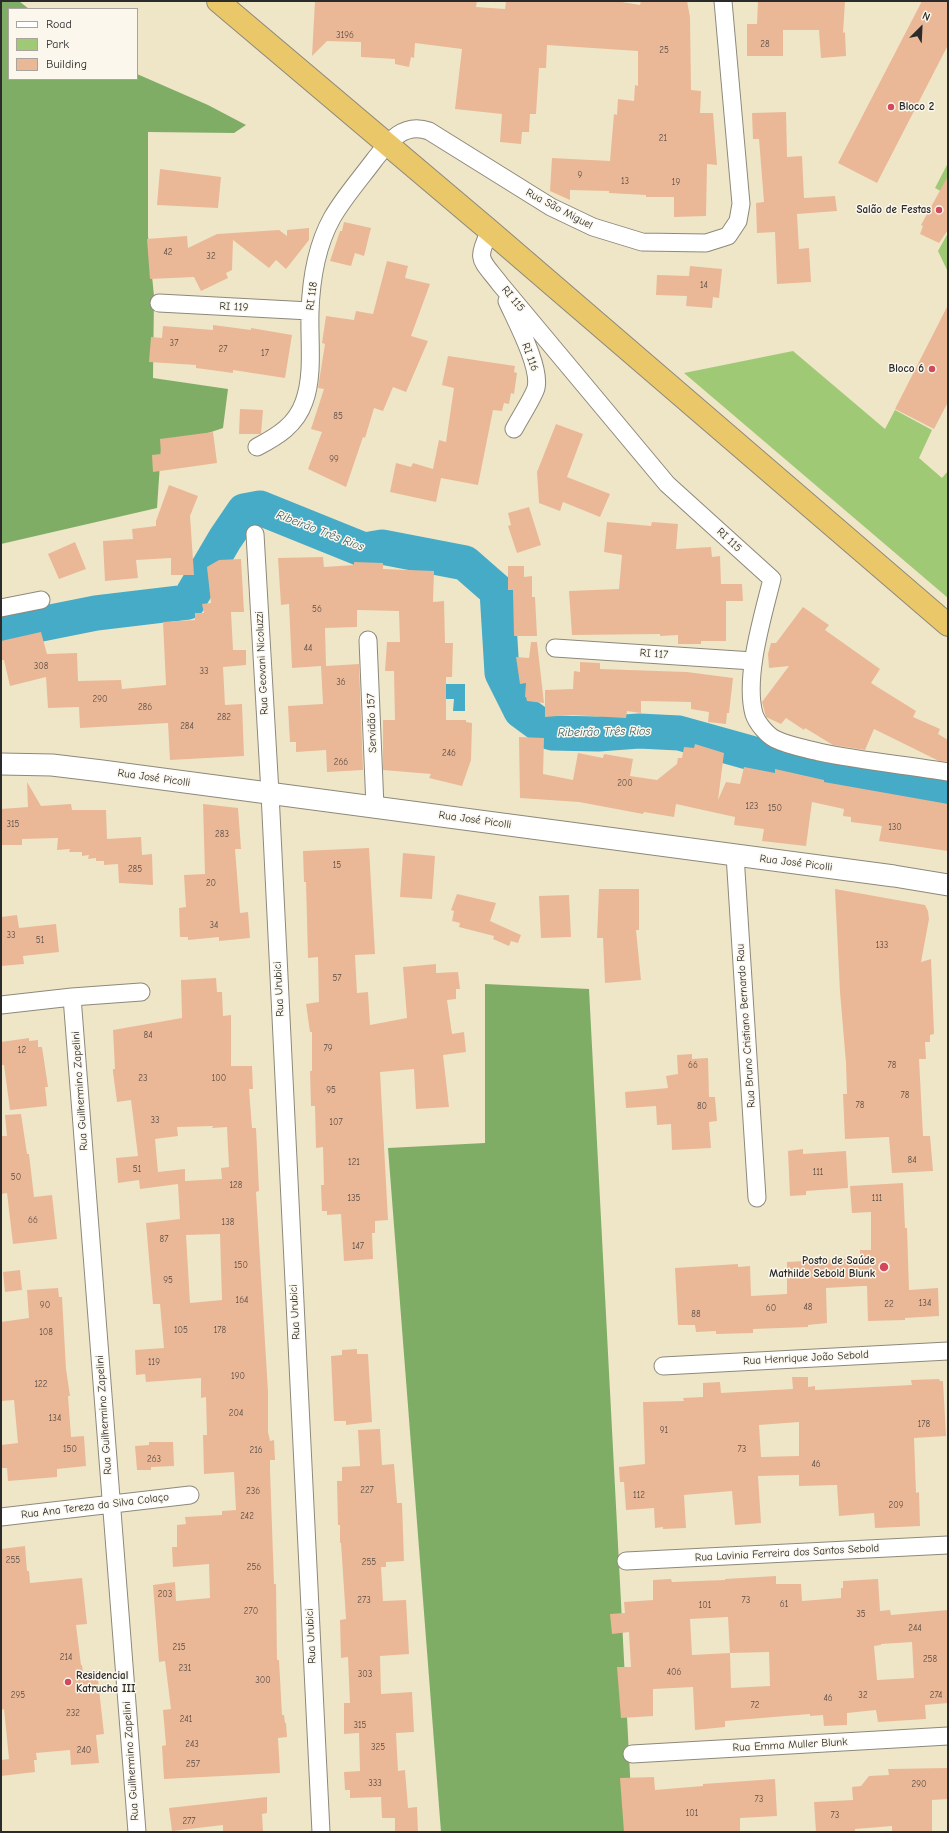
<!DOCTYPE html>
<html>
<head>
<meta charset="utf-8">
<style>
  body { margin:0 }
  #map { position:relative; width:949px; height:1833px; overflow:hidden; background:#efe6c8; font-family:"Comic Neue",sans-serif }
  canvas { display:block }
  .frame { position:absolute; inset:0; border:2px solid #2b2b2b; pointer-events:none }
  .legend { position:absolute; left:8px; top:8px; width:130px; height:72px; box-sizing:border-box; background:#fbf7ec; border:1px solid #a8a59f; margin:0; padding:5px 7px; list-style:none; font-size:12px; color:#2b2b2b }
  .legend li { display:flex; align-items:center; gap:8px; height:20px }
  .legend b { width:20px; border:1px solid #a8a59f }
  .north { position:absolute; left:901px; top:8px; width:40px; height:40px; -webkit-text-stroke:3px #fbf7ec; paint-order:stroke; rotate:24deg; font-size:11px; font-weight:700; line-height:16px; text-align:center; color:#2b2b2b }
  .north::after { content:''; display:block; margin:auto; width:14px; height:18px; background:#2b2b2b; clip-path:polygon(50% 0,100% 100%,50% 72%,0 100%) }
</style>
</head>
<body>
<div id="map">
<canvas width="949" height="1833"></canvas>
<div class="frame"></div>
<ul class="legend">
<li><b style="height:5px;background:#fff"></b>Road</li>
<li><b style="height:11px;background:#9fc975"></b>Park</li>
<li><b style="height:11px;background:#eab897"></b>Building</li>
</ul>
<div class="north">N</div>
</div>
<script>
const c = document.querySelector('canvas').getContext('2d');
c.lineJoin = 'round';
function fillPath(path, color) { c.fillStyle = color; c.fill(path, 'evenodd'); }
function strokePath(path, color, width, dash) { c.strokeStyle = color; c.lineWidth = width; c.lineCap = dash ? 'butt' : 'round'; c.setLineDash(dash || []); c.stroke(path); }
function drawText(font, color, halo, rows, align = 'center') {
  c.font = font + ' "Comic Neue",sans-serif'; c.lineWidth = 3; c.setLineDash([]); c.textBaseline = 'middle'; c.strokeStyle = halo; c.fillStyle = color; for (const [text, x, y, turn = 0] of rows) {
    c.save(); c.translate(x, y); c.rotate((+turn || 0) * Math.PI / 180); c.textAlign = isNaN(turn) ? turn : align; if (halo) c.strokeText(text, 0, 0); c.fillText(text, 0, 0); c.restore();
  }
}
fillPath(new Path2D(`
  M 948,163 L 948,195 L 935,188 Z
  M 948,233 L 948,272 L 938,251 Z
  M 793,351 L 885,429 L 895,410 L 932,430 L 919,458 L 942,478 L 948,471 L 948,598 L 684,373 Z`), '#9fc975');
fillPath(new Path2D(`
  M 1,1 L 19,1 L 29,9 L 9,9 L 9,79 L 137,79 L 137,74 L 208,105 L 246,125 L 234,133 L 148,132 L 148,236 L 154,296 L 153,378 L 228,389 L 223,428 L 161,449 L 157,508 L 1,544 Z
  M 485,984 L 589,989 L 633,1832 L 441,1832 L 388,1148 L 485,1143 Z`), '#7fad66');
fillPath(new Path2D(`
  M 446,684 L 465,684 L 465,711 L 453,711 L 454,699 L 446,699 Z`), '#46abc6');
strokePath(new Path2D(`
  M 1,632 L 96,613 L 188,602 L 225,539 L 244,511 L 260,508 L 364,550 L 382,547 L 465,563 L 497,591 L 502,673 L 521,711 L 551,733 L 598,734 L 639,731 L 679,733 L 812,770 L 839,767 L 852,774 L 877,784 L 948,788`), '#46abc6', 35);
fillPath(new Path2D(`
  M 315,1 L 477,1 L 476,7 L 505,9 L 506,1 L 616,1 L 640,5 L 641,1 L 687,1 L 690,17 L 691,90 L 701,91 L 700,113 L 713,113 L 717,165 L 707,164 L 706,216 L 674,217 L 674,197 L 646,197 L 646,195 L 609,193 L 609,191 L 570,190 L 570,200 L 550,191 L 552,158 L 610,161 L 614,114 L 617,115 L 618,99 L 634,101 L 635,85 L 638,86 L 638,51 L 547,45 L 546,68 L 539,68 L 536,114 L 530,114 L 529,132 L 522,132 L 521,144 L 500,142 L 502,114 L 455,109 L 462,49 L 415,43 L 414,58 L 411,57 L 409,67 L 395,64 L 395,59 L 361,57 L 361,42 L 327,41 L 312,56 Z
  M 758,1 L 845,1 L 843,33 L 845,32 L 846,56 L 821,58 L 819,30 L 783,30 L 783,56 L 747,56 L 747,24 L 757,24 Z
  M 922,1 L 948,1 L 948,45 L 877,183 L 838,163 Z
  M 786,112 L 787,157 L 802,156 L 804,198 L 835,196 L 837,211 L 797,214 L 799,249 L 809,248 L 811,282 L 777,284 L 775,232 L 757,233 L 756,203 L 764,202 L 759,139 L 753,139 L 752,113 Z
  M 160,169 L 221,177 L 218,208 L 157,205 Z
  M 948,176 L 948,230 L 939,243 L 920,234 L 923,226 L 921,225 Z
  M 344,222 L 371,228 L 364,256 L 355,253 L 351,266 L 330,261 L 340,231 L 342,231 Z
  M 309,228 L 309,240 L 286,269 L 276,260 L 269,268 L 233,240 L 232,270 L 226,273 L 228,278 L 201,291 L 194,277 L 150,279 L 147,239 L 187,236 L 188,248 L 217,234 L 279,230 L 287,236 L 287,230 Z
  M 387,261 L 408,266 L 405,278 L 430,284 L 411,336 L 428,341 L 406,392 L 393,387 L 383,411 L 374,408 L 365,438 L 363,437 L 346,487 L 308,469 L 322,432 L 311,429 L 324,389 L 318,388 L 325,344 L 322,343 L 326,316 L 354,320 L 356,311 L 373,314 Z
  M 690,266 L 722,269 L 719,298 L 713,297 L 712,308 L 686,306 L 687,296 L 656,295 L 657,275 L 689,276 Z
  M 948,305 L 948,402 L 934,429 L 895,409 Z
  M 213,325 L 251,330 L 251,328 L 292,335 L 285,378 L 233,370 L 233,373 L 196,368 L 196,365 L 149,362 L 151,337 L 162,338 L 163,326 L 213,330 Z
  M 448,356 L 515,366 L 514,372 L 517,373 L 514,394 L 511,393 L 509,404 L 504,403 L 502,411 L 493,410 L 478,485 L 441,478 L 436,502 L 390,492 L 396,463 L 411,467 L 413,463 L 433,469 L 439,440 L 446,442 L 454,388 L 442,385 Z
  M 240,409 L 263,410 L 261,434 L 239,434 Z
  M 556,424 L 583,434 L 567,477 L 610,494 L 600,517 L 563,502 L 560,511 L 539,503 L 537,472 Z
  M 213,432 L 217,463 L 153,472 L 152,455 L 161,454 L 160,439 Z
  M 169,485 L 198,496 L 190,516 L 194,575 L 171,575 L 171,558 L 136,560 L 138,578 L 105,581 L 103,541 L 133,539 L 132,529 L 156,526 L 156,521 Z
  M 529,507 L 541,545 L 517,553 L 508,526 L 511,525 L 508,513 Z
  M 607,522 L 651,526 L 652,522 L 678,524 L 676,549 L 711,547 L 712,557 L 720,556 L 721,584 L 742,584 L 743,601 L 726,601 L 726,641 L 701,641 L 701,644 L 678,644 L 678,635 L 660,636 L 660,634 L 572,635 L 569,591 L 619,589 L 622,555 L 604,552 Z
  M 75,542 L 86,569 L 59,579 L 48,554 Z
  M 323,557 L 324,567 L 354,565 L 354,562 L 383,563 L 383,569 L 434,571 L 433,602 L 444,601 L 445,643 L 453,643 L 452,677 L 446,677 L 446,720 L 466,720 L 466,722 L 472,723 L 471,760 L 462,786 L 429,778 L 431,774 L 383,770 L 383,720 L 395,720 L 394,671 L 385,671 L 387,642 L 400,642 L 399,611 L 357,610 L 357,627 L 325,628 L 326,666 L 359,664 L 363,770 L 327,772 L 326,750 L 296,752 L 296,742 L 290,742 L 288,706 L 323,704 L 321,666 L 292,668 L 289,604 L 281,605 L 278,558 Z
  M 241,559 L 244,612 L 231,612 L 233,650 L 246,650 L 246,665 L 223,667 L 225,705 L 242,704 L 244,756 L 170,760 L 168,723 L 80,728 L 79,707 L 48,708 L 46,677 L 10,686 L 4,660 L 1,660 L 1,641 L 41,632 L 47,654 L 77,653 L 78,681 L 121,680 L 122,689 L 166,685 L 163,622 L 195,620 L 195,613 L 204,613 L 202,604 L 211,603 L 207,567 L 219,560 Z
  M 508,566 L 524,566 L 524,577 L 532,576 L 532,597 L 535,597 L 537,636 L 514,636 L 513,590 L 508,590 Z
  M 803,607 L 829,625 L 825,630 L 880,669 L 871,683 L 916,711 L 913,717 L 940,729 L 938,734 L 948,740 L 948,762 L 939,761 L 874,729 L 865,750 L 833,745 L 805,728 L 804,730 L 786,718 L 781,724 L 766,717 L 762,702 L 789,666 L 769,668 L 768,654 L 771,643 L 776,643 Z
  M 531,642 L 537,642 L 544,703 L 527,701 L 526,697 L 525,697 L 526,683 L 520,684 L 516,657 L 529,658 Z
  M 580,662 L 600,663 L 600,669 L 687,672 L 733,678 L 729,713 L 727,713 L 726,724 L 708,722 L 709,712 L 691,709 L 691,702 L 641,701 L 641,713 L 627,711 L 626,718 L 571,715 L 545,717 L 545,690 L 573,689 L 574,671 L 580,672 Z
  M 519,737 L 544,738 L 543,774 L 573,780 L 578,753 L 603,758 L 604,754 L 633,759 L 630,776 L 657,780 L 677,764 L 678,758 L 682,758 L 684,747 L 694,748 L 695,744 L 724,753 L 718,800 L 726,782 L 740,784 L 744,767 L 775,773 L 775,769 L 824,780 L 824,782 L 948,804 L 948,851 L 879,841 L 882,826 L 851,822 L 851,817 L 843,816 L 844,809 L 812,802 L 806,846 L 762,841 L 764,829 L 734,825 L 735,817 L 676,804 L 674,817 L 644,812 L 643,814 L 579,802 L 520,798 Z
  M 27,782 L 41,806 L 71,804 L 72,810 L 106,810 L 107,839 L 141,837 L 142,855 L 152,854 L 153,885 L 119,883 L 118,864 L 104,865 L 104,861 L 96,861 L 96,858 L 88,859 L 89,855 L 82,856 L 82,852 L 69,852 L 70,849 L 57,850 L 58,838 L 22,839 L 22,845 L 1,845 L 1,809 L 28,807 Z
  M 203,804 L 238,808 L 241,849 L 235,849 L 240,913 L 248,912 L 250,938 L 219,941 L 219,937 L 188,940 L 188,937 L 180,937 L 179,908 L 186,907 L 184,875 L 205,874 Z
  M 369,848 L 375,954 L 355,955 L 357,993 L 368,992 L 370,1025 L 407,1018 L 403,967 L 436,964 L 436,973 L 458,972 L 460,989 L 456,989 L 456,999 L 447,1000 L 452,1034 L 464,1032 L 466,1052 L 443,1055 L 449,1107 L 416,1109 L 414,1069 L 380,1072 L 388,1220 L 375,1221 L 375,1233 L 372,1233 L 373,1259 L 344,1261 L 341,1214 L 327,1215 L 327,1211 L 322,1211 L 321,1185 L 324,1185 L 323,1147 L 316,1148 L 315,1106 L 311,1106 L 310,1071 L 312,1071 L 312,1032 L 310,1032 L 306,1004 L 319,1002 L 318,957 L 308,958 L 306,882 L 304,882 L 303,851 Z
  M 403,853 L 435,856 L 432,899 L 400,897 Z
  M 599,889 L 639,889 L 639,930 L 636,930 L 641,980 L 605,983 L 603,938 L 597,938 Z
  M 835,889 L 925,905 L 928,911 L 929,919 L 921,962 L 931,959 L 934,1034 L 930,1035 L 930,1042 L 925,1042 L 926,1059 L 919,1059 L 923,1136 L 930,1136 L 933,1171 L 892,1173 L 889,1137 L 845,1139 L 843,1094 L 847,1094 L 846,1063 L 840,992 Z
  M 457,894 L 496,903 L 490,921 L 521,935 L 518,943 L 511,941 L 509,946 L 493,939 L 494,936 L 459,927 L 460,923 L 452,921 L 454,911 L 451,910 Z
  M 569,895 L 571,937 L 541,938 L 539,896 Z
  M 17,915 L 19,928 L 56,924 L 59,952 L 23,956 L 24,964 L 1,966 L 1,917 Z
  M 216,978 L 217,992 L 222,992 L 223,1016 L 231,1015 L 231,1066 L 252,1066 L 253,1089 L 249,1089 L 252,1128 L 256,1128 L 259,1191 L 256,1192 L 268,1392 L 268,1432 L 270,1441 L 274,1440 L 275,1460 L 270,1460 L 270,1470 L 274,1584 L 276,1584 L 277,1660 L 279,1660 L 282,1715 L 284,1715 L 285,1723 L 286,1723 L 287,1737 L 278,1738 L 280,1773 L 164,1779 L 162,1746 L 166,1745 L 163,1710 L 171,1709 L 165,1661 L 159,1662 L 153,1585 L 175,1582 L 176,1601 L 210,1598 L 209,1564 L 173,1567 L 172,1547 L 177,1547 L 177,1525 L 186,1524 L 185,1517 L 222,1515 L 222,1511 L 236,1510 L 234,1472 L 204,1474 L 203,1435 L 207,1435 L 206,1397 L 201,1398 L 201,1378 L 146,1382 L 145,1374 L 136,1375 L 135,1350 L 164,1348 L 160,1304 L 153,1304 L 146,1223 L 180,1219 L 178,1184 L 140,1189 L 139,1180 L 118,1183 L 116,1158 L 138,1156 L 131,1100 L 117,1102 L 113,1072 L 113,1069 L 115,1069 L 113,1030 L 182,1018 L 181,980 ZM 213,1126 L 212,1128 L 227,1127 L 229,1167 L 221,1168 L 222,1179 L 185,1181 L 185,1169 L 158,1172 L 155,1139 L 178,1136 L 177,1127 ZM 220,1234 L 222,1300 L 190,1303 L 186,1235 Z
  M 29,1038 L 29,1041 L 38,1040 L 38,1047 L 42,1047 L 48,1087 L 45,1087 L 47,1106 L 10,1110 L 4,1065 L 1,1065 L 1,1042 Z
  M 692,1054 L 692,1059 L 708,1058 L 709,1097 L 715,1097 L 717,1121 L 709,1122 L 711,1148 L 672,1150 L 671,1124 L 657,1125 L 656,1106 L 626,1108 L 625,1092 L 668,1088 L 666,1076 L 678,1074 L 677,1055 Z
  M 21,1114 L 27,1154 L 29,1154 L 34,1197 L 52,1195 L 57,1239 L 13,1244 L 7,1193 L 1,1194 L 1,1136 L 7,1136 L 5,1115 Z
  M 803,1149 L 803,1154 L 846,1151 L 848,1188 L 806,1191 L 806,1195 L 790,1196 L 788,1151 Z
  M 903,1183 L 905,1228 L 907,1228 L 909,1290 L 938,1288 L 939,1316 L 905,1318 L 905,1320 L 868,1321 L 867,1286 L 862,1286 L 826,1288 L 827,1323 L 808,1325 L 808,1327 L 753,1329 L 753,1333 L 716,1334 L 716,1331 L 696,1332 L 695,1325 L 678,1325 L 675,1268 L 738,1264 L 738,1267 L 750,1266 L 751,1296 L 787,1294 L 787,1262 L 860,1258 L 860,1250 L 871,1250 L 871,1212 L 852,1213 L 850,1186 Z
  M 20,1270 L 22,1290 L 5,1292 L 3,1272 Z
  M 58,1288 L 59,1297 L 62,1297 L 66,1369 L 70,1396 L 68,1396 L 71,1437 L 84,1436 L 86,1466 L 57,1469 L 57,1477 L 8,1481 L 7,1468 L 1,1468 L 1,1445 L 18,1443 L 14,1400 L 1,1401 L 1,1322 L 29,1318 L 27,1290 Z
  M 357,1349 L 357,1354 L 368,1354 L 372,1422 L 346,1425 L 346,1421 L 334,1421 L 331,1356 L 342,1355 L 342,1350 Z
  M 792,1377 L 808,1377 L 808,1387 L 815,1386 L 815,1390 L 912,1385 L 911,1380 L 939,1379 L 940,1381 L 943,1381 L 946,1436 L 914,1438 L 916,1493 L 919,1492 L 920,1526 L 875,1528 L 874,1513 L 839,1516 L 837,1485 L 799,1486 L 799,1475 L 758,1476 L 761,1523 L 735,1525 L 732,1491 L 684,1495 L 686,1528 L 663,1529 L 663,1527 L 655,1528 L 654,1508 L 626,1510 L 624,1482 L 620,1482 L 619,1467 L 645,1464 L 643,1402 L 684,1401 L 683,1398 L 703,1397 L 703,1383 L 720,1382 L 721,1393 L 793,1389 ZM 799,1422 L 799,1456 L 761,1457 L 759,1425 Z
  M 380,1429 L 382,1465 L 394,1464 L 397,1503 L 402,1503 L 404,1561 L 386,1562 L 386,1567 L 381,1567 L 383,1601 L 406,1600 L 409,1654 L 380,1656 L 381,1694 L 412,1692 L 414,1732 L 396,1733 L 398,1771 L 405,1770 L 408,1808 L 417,1807 L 418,1832 L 395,1832 L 395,1818 L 382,1818 L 381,1797 L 350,1798 L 350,1790 L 345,1790 L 344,1772 L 360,1771 L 359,1733 L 344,1734 L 344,1703 L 350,1703 L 348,1657 L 341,1658 L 340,1620 L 346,1619 L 341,1543 L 340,1543 L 340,1525 L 338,1525 L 337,1481 L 342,1481 L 342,1467 L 360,1466 L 358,1430 Z
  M 149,1442 L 173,1442 L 174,1466 L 151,1467 L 151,1470 L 137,1470 L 135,1446 L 149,1445 Z
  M 25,1546 L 27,1571 L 29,1571 L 30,1583 L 82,1578 L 87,1624 L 76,1625 L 81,1665 L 82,1665 L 83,1672 L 97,1671 L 104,1734 L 96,1735 L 99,1763 L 71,1765 L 70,1750 L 36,1753 L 37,1760 L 34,1760 L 35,1772 L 1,1776 L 1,1760 L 9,1759 L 4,1709 L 1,1710 L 1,1549 Z
  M 776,1576 L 776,1584 L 801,1584 L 802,1601 L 841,1598 L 841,1588 L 843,1588 L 843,1581 L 878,1579 L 880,1611 L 890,1610 L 891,1615 L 948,1610 L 948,1703 L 925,1705 L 926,1719 L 878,1722 L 876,1710 L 847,1713 L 847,1725 L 824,1726 L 823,1715 L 810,1716 L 810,1714 L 725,1721 L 725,1727 L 695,1730 L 693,1687 L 653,1689 L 653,1716 L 621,1718 L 617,1667 L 631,1667 L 629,1632 L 612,1634 L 610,1614 L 625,1613 L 624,1602 L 653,1600 L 653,1580 L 671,1579 L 672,1582 L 725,1580 L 725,1579 ZM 728,1617 L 730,1653 L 692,1655 L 690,1619 ZM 912,1642 L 914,1678 L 877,1680 L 874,1646 L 881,1645 L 881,1644 ZM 769,1652 L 770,1686 L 731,1688 L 730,1653 Z
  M 948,1768 L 948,1799 L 932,1800 L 932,1832 L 892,1832 L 892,1826 L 855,1829 L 855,1832 L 816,1832 L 814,1802 L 853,1800 L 852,1787 L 861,1786 L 869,1776 L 889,1775 L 888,1769 Z
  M 654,1777 L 655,1790 L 703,1786 L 703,1784 L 775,1779 L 777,1816 L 740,1818 L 740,1832 L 624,1832 L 620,1778 Z
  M 267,1797 L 267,1813 L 262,1814 L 263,1832 L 223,1832 L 223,1825 L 172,1831 L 169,1808 Z`), '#eab897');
const minor = new Path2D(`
  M 490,231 C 475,261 481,259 500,284 L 667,484 L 772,579 C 763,616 744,677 754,714 C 757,723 767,735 775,739 C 789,746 804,748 819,752 C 862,761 905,765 948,772
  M 507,301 C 516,321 541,367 536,388 C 533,398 519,419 514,429
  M 159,303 L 310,311
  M 257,447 C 278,436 296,425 304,402 C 314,375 309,341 310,312 C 311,281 317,245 332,218 C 344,197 361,178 375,159 C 389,141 404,122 429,131 L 551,207 L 593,227 L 642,242 L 706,243 L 728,236 L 738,221 L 741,204 L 723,1
  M 255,534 L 270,793 L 321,1832
  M 1,608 L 41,600
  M 368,640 L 375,807
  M 555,648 L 753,661
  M 735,855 L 757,1198
  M 72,997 L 137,1832
  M 1,1005 L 72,997 L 141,992
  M 663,1366 L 948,1351
  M 1,1517 L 190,1495
  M 626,1561 L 948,1545
  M 632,1754 L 948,1736`);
const tertiary = new Path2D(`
  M 1,764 L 52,765 L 102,771 L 894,876 L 948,885`);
const trunk = new Path2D(`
  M 218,1 L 490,231 L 948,625`);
strokePath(minor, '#8d887a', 19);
strokePath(tertiary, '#8d887a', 23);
strokePath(trunk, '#8d887a', 24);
strokePath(minor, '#fff', 17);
strokePath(tertiary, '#fff', 21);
strokePath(trunk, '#eac769', 22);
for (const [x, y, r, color] of [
  [891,107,4,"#d1495b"],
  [939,210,4,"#d1495b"],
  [932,369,4,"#d1495b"],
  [884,1267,5,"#d1495b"],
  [68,1682,4,"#d1495b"]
]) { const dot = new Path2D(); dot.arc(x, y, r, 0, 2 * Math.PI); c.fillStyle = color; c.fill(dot); strokePath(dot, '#fbf7ec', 1.5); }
drawText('9px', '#5b4e46', null, [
  ["3196",345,35],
  ["28",765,44],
  ["25",664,50],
  ["21",663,138],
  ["9",580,175],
  ["13",625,181],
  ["19",676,182],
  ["42",168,252],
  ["32",211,256],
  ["14",704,285],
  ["37",174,343],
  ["27",223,349],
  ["17",265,353],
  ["85",338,416],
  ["99",334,459],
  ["56",317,609],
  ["44",308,648],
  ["308",41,666],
  ["33",204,671],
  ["36",341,682],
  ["290",100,699],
  ["286",145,707],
  ["282",224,717],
  ["284",187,726],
  ["246",449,753],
  ["266",341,762],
  ["200",625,783],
  ["123",752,806],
  ["150",775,808],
  ["315",13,824],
  ["130",895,827],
  ["283",222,834],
  ["15",337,865],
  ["285",135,869],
  ["20",211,883],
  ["34",214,925],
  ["33",11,935],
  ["51",40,940],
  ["133",882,945],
  ["57",337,978],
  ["84",148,1035],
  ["79",328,1048],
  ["12",22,1050],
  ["66",693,1065],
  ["78",892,1065],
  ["23",143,1078],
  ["100",219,1078],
  ["95",331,1090],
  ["78",905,1095],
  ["78",860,1105],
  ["80",702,1106],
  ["33",155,1120],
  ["107",336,1122],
  ["84",912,1160],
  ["121",354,1162],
  ["51",137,1169],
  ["111",818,1172],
  ["50",16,1177],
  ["128",236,1185],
  ["135",354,1198],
  ["111",877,1198],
  ["66",33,1220],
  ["138",228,1222],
  ["87",164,1239],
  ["147",358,1246],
  ["150",241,1265],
  ["95",168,1280],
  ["164",242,1300],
  ["134",925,1303],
  ["22",889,1304],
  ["90",45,1305],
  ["48",808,1307],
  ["60",771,1308],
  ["88",696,1314],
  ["105",181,1330],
  ["178",220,1330],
  ["108",46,1332],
  ["119",154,1362],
  ["190",238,1376],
  ["122",41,1384],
  ["204",236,1413],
  ["134",55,1418],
  ["178",924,1424],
  ["91",664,1430],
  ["150",70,1449],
  ["73",742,1449],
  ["216",256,1450],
  ["263",154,1459],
  ["46",816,1464],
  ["227",367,1490],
  ["236",253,1491],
  ["112",639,1495],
  ["209",896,1505],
  ["242",247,1516],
  ["255",13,1560],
  ["255",369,1562],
  ["256",254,1567],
  ["203",165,1594],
  ["273",364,1600],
  ["73",746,1600],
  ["61",784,1604],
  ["101",705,1605],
  ["270",251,1611],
  ["35",861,1614],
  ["244",915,1628],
  ["215",179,1647],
  ["214",66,1657],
  ["258",930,1659],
  ["231",185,1668],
  ["406",674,1672],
  ["303",365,1674],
  ["300",263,1680],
  ["295",18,1695],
  ["32",863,1695],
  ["274",936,1695],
  ["46",828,1698],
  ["72",755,1705],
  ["232",73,1713],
  ["241",186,1719],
  ["315",360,1725],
  ["243",192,1744],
  ["325",378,1747],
  ["240",84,1750],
  ["257",193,1764],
  ["333",375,1783],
  ["290",919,1784],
  ["73",759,1799],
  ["101",692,1813],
  ["73",835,1815],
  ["277",189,1821]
]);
drawText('bold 11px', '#2b2b2b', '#fbf7ec', [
  ["Bloco 2",899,107,"left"],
  ["Salão de Festas",931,210],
  ["Bloco 6",924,369],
  ["Posto de Saúde",875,1261],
  ["Mathilde Sebold Blunk",875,1274],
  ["Residencial",76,1676,"left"],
  ["Katrucha III",76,1689,"left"]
], 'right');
drawText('11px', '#2b2b2b', '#fbf7ec', [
  ["Rua São Miguel",559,209,28],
  ["RI 118",312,296,-83],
  ["RI 115",513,299,50],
  ["RI 119",234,307,3],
  ["RI 116",530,357,70],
  ["RI 115",729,540,43],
  ["RI 117",654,654,4],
  ["Rua Geovani Nicoluzzi",262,663,-93],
  ["Servidão 157",372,723,-92],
  ["Rua José Picolli",154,778,8],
  ["Rua José Picolli",475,820,8],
  ["Rua José Picolli",796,863,7],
  ["Rua Urubici",279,989,-93],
  ["Rua Bruno Cristiano Bernardo Rau",746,1026,-94],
  ["Rua Guilhermino Zapelini",80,1091,-94],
  ["Rua Urubici",295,1312,-93],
  ["Rua Henrique João Sebold",806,1358,-3],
  ["Rua Guilhermino Zapelini",104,1415,-94],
  ["Rua Ana Tereza da Silva Colaço",95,1506,-7],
  ["Rua Lavinia Ferreira dos Santos Sebold",787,1553,-3],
  ["Rua Urubici",311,1636,-93],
  ["Rua Emma Muller Blunk",790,1745,-3],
  ["Rua Guilhermino Zapelini",131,1761,-94]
]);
drawText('italic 12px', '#365e69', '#fbf7ec', [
  ["Ribeirão Três Rios",320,531,21],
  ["Ribeirão Três Rios",604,732,-1]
]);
</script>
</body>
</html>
